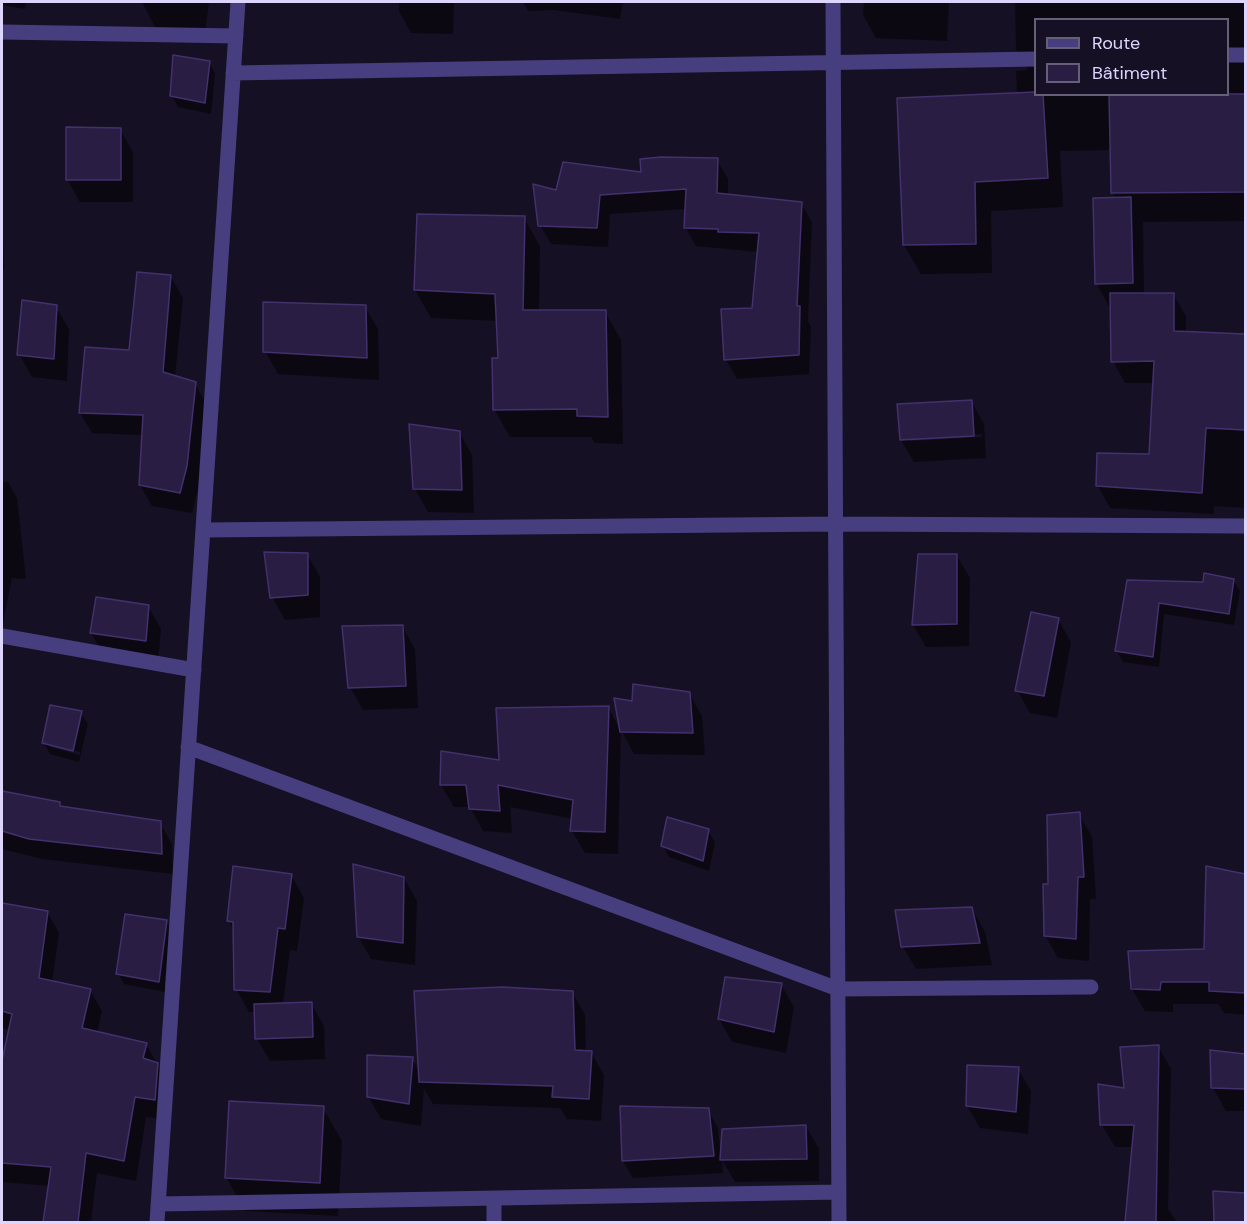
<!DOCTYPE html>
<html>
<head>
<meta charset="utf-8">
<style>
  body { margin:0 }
  #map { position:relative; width:1247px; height:1224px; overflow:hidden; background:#151023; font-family:"DM Sans",sans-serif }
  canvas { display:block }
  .frame { position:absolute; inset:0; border:3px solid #ddd5fc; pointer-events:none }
  .legend { position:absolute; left:1034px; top:18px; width:195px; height:78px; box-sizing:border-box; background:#151023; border:2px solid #655f7a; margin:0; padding:8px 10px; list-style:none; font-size:18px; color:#ddd5fc }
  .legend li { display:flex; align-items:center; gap:12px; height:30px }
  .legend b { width:30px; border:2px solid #655f7a }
</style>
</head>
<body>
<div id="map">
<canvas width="1247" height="1224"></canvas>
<div class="frame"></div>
<ul class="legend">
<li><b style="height:8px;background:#473e7f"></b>Route</li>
<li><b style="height:16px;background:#291d43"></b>Bâtiment</li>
</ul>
</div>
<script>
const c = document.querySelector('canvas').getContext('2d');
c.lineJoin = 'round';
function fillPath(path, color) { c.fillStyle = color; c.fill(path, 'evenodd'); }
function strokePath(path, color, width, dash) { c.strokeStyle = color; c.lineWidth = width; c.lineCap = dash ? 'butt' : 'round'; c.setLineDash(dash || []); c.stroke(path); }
fillPath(new Path2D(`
  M 2,2 L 26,2 L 25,9 L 2,5 Z
  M 142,2 L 209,2 L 205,33 L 155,27 Z
  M 399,2 L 454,2 L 453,34 L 411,33 L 399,11 Z
  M 523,2 L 623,2 L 620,19 L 554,10 L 528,11 Z
  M 864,2 L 949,2 L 947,41 L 876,38 L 863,15 Z
  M 1042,2 L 1246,2 L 1246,221 L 1143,222 L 1144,295 L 1173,294 L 1186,316 L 1186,333 L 1245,336 L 1246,290 L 1246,508 L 1214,506 L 1214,514 L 1110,508 L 1098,486 L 1150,456 L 1155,383 L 1125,383 L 1113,361 L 1112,306 L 1109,306 L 1096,283 L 1116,199 L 1113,192 L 1112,150 L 1060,151 L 1063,207 L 991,211 L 992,273 L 921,274 L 904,245 L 1017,95 L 1016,71 L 1028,70 L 1016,49 L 1015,3 ZM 1036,20 L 1228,20 L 1228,94 L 1036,94 Z
  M 209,62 L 215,73 L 211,114 L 178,107 L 172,96 Z
  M 120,129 L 133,152 L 133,202 L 80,202 L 67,179 Z
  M 717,160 L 728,179 L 728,196 L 801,203 L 812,222 L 808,321 L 811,327 L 809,374 L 737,379 L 726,360 L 753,309 L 759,252 L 696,246 L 685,227 L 686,209 L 610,214 L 608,247 L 551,244 L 540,225 L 557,192 Z
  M 524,218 L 540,246 L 539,311 L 605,312 L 621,340 L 623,444 L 595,443 L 591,437 L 510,437 L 494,409 L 500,360 L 498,321 L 431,318 L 415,290 Z
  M 2,233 L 3,236 L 4,270 L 2,270 Z
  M 171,277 L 183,298 L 175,377 L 195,384 L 207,405 L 198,488 L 192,513 L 152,506 L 140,485 L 143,435 L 92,433 L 80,413 L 131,351 Z
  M 56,307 L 69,329 L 67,381 L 32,377 L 19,354 Z
  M 365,307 L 378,329 L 379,380 L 278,374 L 265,351 Z
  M 971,401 L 984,424 L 986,458 L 914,462 L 901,440 ZM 982,434 L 982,437 L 910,441 L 910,438 Z
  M 459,432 L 472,455 L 474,513 L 428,512 L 415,489 Z
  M 2,482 L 8,482 L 17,498 L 26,579 L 12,578 L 2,628 Z
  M 307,554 L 320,577 L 320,617 L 285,620 L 272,597 Z
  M 957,556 L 970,578 L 969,646 L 926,647 L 913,625 Z
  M 1233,580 L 1240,591 L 1234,625 L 1164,614 L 1159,667 L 1123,662 L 1117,651 L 1128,582 L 1204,584 Z
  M 148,606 L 161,629 L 158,663 L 104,655 L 91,633 Z
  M 1058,619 L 1071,642 L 1057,718 L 1030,713 L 1017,690 Z
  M 402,626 L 415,649 L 418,708 L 363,710 L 350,687 Z
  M 689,693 L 702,716 L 705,755 L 634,754 L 621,730 L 618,854 L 585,853 L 572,831 L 573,819 L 510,807 L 512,833 L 483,831 L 470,807 L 454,807 L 441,785 L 500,762 L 608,707 L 620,729 L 633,702 Z
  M 81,713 L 88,724 L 79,762 L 50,754 L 44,743 ZM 50,744 L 80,752 L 80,755 L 50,747 Z
  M 2,793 L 60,804 L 62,808 L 160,823 L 172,844 L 173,874 L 42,859 L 2,849 Z
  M 1079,814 L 1092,837 L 1096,899 L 1090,899 L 1089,961 L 1058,958 L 1045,935 L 1050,886 Z
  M 708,831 L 715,842 L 709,871 L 669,857 L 663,846 Z
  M 1208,868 L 1246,875 L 1246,1015 L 1224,1013 L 1218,1004 L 1173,1004 L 1173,1012 L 1145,1011 L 1132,989 L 1206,950 Z
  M 291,875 L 304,898 L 297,951 L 290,950 L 283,1004 L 311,1003 L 324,1026 L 325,1059 L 270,1061 L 257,1039 L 255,1012 L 249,1012 L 236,989 L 234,931 L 229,921 Z
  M 404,878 L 417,901 L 415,965 L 371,959 L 358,936 Z
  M 2,904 L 47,912 L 59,933 L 52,983 L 90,990 L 102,1011 L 97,1033 L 146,1044 L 169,1085 L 167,1120 L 146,1117 L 136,1181 L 97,1173 L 91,1222 L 44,1222 L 50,1186 L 2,1182 L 2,1068 L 10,1030 L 2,1028 Z
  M 972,909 L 985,932 L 992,965 L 916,969 L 903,947 Z
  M 166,921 L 173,932 L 165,992 L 124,984 L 118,973 Z
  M 781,985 L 794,1007 L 786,1053 L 732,1042 L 719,1019 Z
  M 572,992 L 585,1015 L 586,1052 L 591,1052 L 604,1075 L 601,1121 L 567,1119 L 560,1108 L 433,1104 L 424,1089 L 421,1126 L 381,1119 L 368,1096 L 412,1059 L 420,1072 Z
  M 1158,1046 L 1171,1069 L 1168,1209 L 1177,1222 L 1126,1222 L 1133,1147 L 1115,1147 L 1102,1125 Z
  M 1212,1052 L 1246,1055 L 1246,1111 L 1226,1111 L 1213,1088 Z
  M 1018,1069 L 1031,1091 L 1028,1134 L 980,1128 L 967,1106 Z
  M 323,1108 L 342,1141 L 338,1216 L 245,1211 L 226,1177 Z
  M 708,1110 L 718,1128 L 720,1148 L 806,1126 L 819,1149 L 819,1181 L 735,1182 L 722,1160 L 723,1173 L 633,1178 L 623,1161 Z
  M 1215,1192 L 1246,1195 L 1246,1222 L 1215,1222 Z`), '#0007');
const building = new Path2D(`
  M 173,55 L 210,61 L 205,103 L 170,96 Z
  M 1035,92 L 1035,94 L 1043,94 L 1048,178 L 975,182 L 976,244 L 903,245 L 897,98 Z
  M 1109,94 L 1245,94 L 1245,192 L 1111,193 Z
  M 66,127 L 121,128 L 121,180 L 66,180 Z
  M 661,157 L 718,158 L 717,193 L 802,202 L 797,306 L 800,306 L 799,355 L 724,360 L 721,309 L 752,308 L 759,233 L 718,232 L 718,229 L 684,228 L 686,189 L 600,195 L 597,228 L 538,226 L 533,184 L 556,190 L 563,162 L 641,172 L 640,159 Z
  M 1131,197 L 1133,283 L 1095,284 L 1093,198 Z
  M 417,214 L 525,216 L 523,310 L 606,310 L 608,417 L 577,416 L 577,409 L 493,410 L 492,358 L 498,358 L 495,294 L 414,290 Z
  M 137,272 L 171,275 L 163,372 L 196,382 L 187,466 L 180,493 L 139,485 L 143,415 L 79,413 L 85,347 L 129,350 Z
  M 1110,293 L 1174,293 L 1174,331 L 1245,334 L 1245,430 L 1206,428 L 1202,493 L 1096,486 L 1097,453 L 1149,454 L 1154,361 L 1111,362 Z
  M 22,300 L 57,305 L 54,359 L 17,355 Z
  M 263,302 L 366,305 L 367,358 L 263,352 Z
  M 972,400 L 974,436 L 900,440 L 897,404 Z
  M 409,424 L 460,431 L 462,490 L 413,489 Z
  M 264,552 L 308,553 L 308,595 L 270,598 Z
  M 918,554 L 957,554 L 957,624 L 912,625 Z
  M 1204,573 L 1234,579 L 1229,614 L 1159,603 L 1153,657 L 1115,651 L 1127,580 L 1203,582 Z
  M 96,597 L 149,605 L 146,641 L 90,633 Z
  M 1031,612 L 1059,618 L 1044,696 L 1015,691 Z
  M 403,625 L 406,686 L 348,688 L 342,626 Z
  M 633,684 L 690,692 L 693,733 L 620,732 L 614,698 L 632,701 Z
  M 50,705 L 82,711 L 73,751 L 42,743 Z
  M 609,706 L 605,832 L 570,831 L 573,800 L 498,785 L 500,811 L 469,809 L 466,785 L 440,785 L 441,751 L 499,760 L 496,708 Z
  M 2,791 L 60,802 L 60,806 L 161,821 L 162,854 L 29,839 L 2,831 Z
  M 1080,812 L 1084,877 L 1078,877 L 1076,939 L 1044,936 L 1043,884 L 1048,884 L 1047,815 Z
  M 667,817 L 709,829 L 703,861 L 661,846 Z
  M 353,864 L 404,877 L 403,943 L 357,937 Z
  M 233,866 L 292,874 L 285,929 L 278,928 L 270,992 L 234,990 L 233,922 L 227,921 Z
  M 1206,866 L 1245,874 L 1245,993 L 1209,991 L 1209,982 L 1161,982 L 1160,990 L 1131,989 L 1128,951 L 1204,949 Z
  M 2,903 L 48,911 L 39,978 L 91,989 L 82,1028 L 147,1043 L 143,1058 L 158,1063 L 155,1100 L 135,1097 L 124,1161 L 86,1153 L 78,1222 L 43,1222 L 51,1167 L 2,1163 L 2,1061 L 12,1014 L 2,1011 Z
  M 972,907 L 980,943 L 901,947 L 895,910 Z
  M 125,914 L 167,920 L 159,982 L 116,974 Z
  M 725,977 L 782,983 L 774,1032 L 718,1019 Z
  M 502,987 L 573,991 L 575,1050 L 592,1051 L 589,1099 L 552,1097 L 553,1086 L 419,1082 L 414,991 Z
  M 312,1002 L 313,1037 L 255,1039 L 254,1004 Z
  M 1159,1045 L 1156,1222 L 1125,1222 L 1134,1125 L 1100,1125 L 1098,1084 L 1124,1088 L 1120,1047 Z
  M 1210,1050 L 1245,1054 L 1245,1089 L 1211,1088 Z
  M 367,1055 L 413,1057 L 409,1104 L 367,1097 Z
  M 967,1065 L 1019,1067 L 1016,1112 L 966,1106 Z
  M 229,1101 L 324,1106 L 320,1183 L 225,1178 Z
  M 620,1106 L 709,1108 L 714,1156 L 622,1161 Z
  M 806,1125 L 807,1159 L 720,1160 L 722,1129 Z
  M 1213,1191 L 1245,1193 L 1245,1222 L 1214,1222 Z`);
fillPath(building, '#291d43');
strokePath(building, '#43316d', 1.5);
strokePath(new Path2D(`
  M 833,2 L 839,1222
  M 2,32 L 236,36
  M 1228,55 L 1246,55
  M 233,73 L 1036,59
  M 203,530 L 836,524 L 1246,526
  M 2,636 L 194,670
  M 188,747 L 838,989 L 1091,987
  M 158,1204 L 839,1192
  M 157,1222 L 238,2
  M 494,1222 L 494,1199`), '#473e7f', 15);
</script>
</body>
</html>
